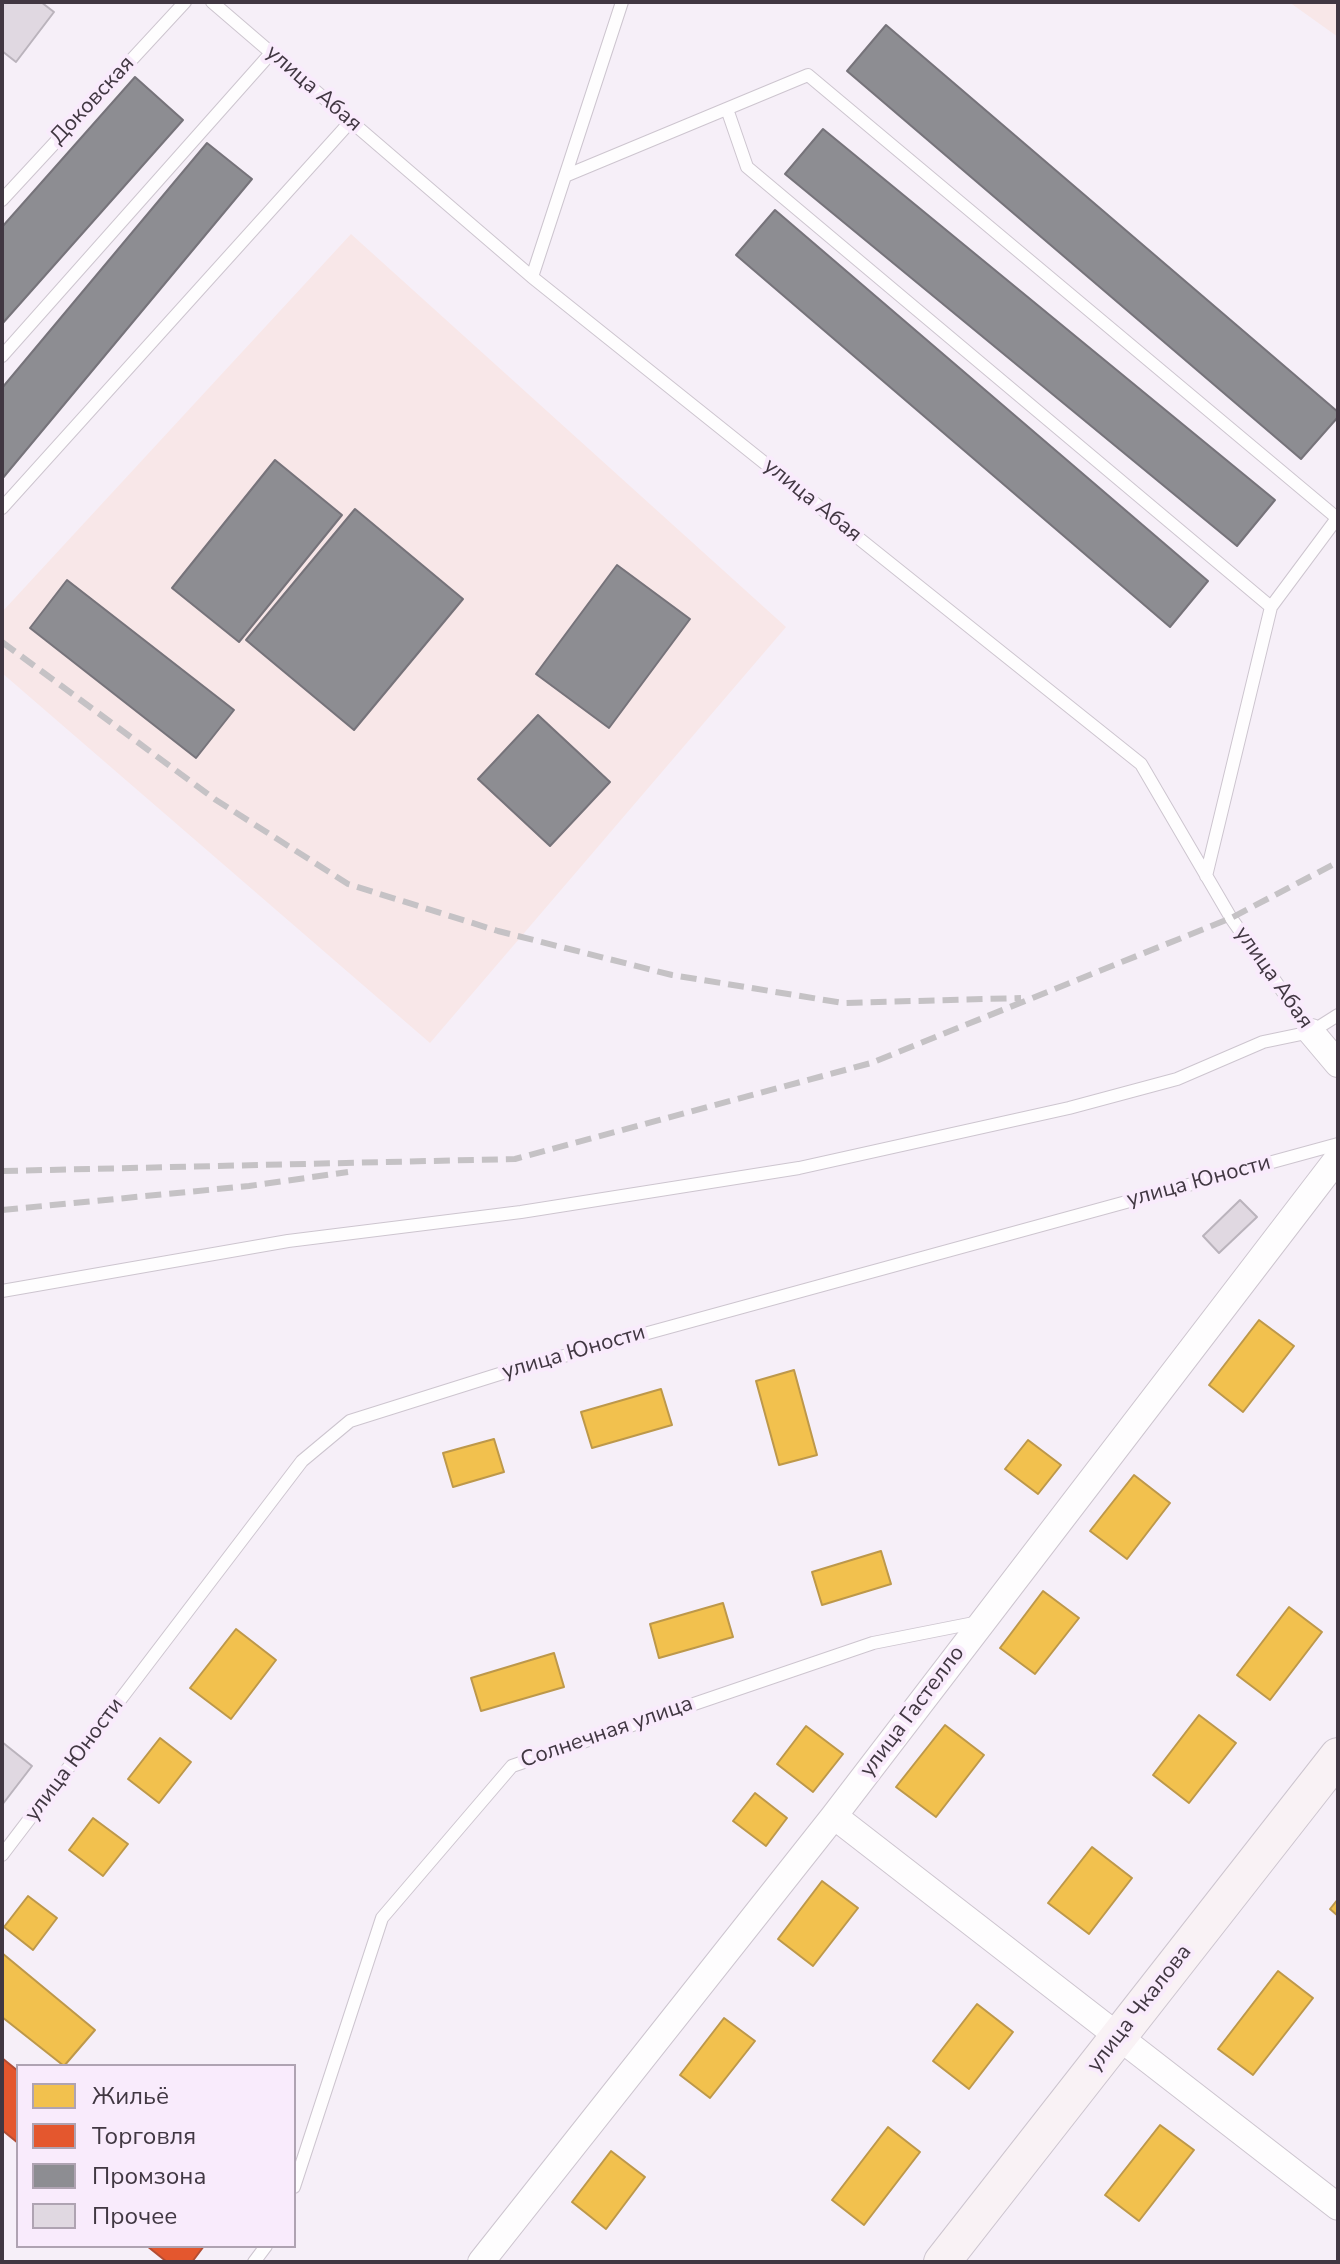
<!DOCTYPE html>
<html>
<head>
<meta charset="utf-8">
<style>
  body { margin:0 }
  #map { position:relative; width:1340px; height:2264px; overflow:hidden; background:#f6eff8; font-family:"Nunito Sans",sans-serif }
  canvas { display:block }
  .frame { position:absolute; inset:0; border:4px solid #413742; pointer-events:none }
  .legend { position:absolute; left:16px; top:2064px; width:280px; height:184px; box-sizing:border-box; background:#f9ebfc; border:2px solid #afa3b2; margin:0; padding:10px 14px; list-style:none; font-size:24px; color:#413742 }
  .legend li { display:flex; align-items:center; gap:16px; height:40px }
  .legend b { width:40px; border:2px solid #afa3b2 }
</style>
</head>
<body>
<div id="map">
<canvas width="1340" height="2264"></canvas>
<div class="frame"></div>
<ul class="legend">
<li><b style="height:22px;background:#f2c14e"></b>Жильё</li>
<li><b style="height:22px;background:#e4572e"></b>Торговля</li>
<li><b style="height:22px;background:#8d8d92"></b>Промзона</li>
<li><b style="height:22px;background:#e0d8e1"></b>Прочее</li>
</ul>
</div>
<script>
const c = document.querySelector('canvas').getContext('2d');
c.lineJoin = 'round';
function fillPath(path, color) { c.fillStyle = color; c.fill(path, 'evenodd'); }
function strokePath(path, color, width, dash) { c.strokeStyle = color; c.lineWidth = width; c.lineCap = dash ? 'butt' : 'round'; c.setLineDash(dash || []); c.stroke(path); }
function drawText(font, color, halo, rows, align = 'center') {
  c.font = font + ' "Nunito Sans",sans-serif'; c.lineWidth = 8; c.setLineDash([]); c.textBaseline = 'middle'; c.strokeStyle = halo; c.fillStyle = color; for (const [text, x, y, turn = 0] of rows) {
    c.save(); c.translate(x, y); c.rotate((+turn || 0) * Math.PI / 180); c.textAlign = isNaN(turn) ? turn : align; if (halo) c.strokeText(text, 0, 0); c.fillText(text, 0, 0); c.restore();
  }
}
fillPath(new Path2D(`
  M 1289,2 L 1338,2 L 1338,37 Z
  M 351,234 L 786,627 L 430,1043 L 2,673 L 2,612 Z`), '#f8e7e8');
const homes = new Path2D(`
  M 1259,1320 L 1294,1346 L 1243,1412 L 1209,1385 Z
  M 794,1370 L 817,1455 L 779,1465 L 756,1381 Z
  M 661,1389 L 672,1425 L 592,1448 L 581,1412 Z
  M 494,1439 L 504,1472 L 453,1487 L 443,1453 Z
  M 1028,1440 L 1061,1465 L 1038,1494 L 1005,1469 Z
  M 1134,1475 L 1170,1503 L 1127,1559 L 1090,1531 Z
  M 881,1551 L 891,1584 L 822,1605 L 812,1572 Z
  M 1043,1591 L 1079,1618 L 1035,1674 L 1000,1648 Z
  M 723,1603 L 733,1637 L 659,1658 L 650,1624 Z
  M 1289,1607 L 1322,1632 L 1270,1700 L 1237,1675 Z
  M 236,1629 L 276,1660 L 231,1719 L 190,1688 Z
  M 554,1653 L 564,1687 L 481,1711 L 471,1678 Z
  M 1199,1715 L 1236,1743 L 1189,1803 L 1153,1775 Z
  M 945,1725 L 984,1755 L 936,1817 L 896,1787 Z
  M 806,1726 L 843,1754 L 813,1792 L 777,1764 Z
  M 160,1738 L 191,1762 L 159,1803 L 128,1779 Z
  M 755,1793 L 787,1818 L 766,1846 L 733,1821 Z
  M 93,1818 L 128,1844 L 103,1876 L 69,1850 Z
  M 1092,1847 L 1132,1878 L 1089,1934 L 1048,1903 Z
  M 822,1881 L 858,1908 L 813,1966 L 778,1939 Z
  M 28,1896 L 57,1918 L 33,1950 L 4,1927 Z
  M 1338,1899 L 1338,1916 L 1330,1909 Z
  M 2,1953 L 95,2030 L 64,2066 L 2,2017 Z
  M 1278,1971 L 1313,1998 L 1253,2075 L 1218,2049 Z
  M 977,2004 L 1013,2032 L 969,2089 L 933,2061 Z
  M 724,2018 L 755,2041 L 710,2098 L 680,2075 Z
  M 1160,2125 L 1194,2150 L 1139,2221 L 1105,2195 Z
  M 888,2127 L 920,2152 L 864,2225 L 832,2200 Z
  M 611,2151 L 645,2177 L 606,2229 L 572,2202 Z`);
fillPath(homes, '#f2c14e');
strokePath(homes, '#bd984a', 2);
const shops = new Path2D(`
  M 2,2058 L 18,2071 L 18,2143 L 2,2130 Z
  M 147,2246 L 204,2246 L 192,2262 L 167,2262 Z`);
fillPath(shops, '#e4572e');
strokePath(shops, '#b34d34', 2);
const industry = new Path2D(`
  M 886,25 L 1338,412 L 1338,417 L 1301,459 L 847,71 Z
  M 135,77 L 183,120 L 2,324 L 2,227 Z
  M 823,129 L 1275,500 L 1237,546 L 785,174 Z
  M 207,143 L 252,179 L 2,479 L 2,388 Z
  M 775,210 L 1208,581 L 1170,627 L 736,255 Z
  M 275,460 L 342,515 L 239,642 L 172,588 Z
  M 355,509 L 463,599 L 354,730 L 246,640 Z
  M 617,565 L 690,619 L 609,728 L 536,674 Z
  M 67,580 L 234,710 L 196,758 L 30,628 Z
  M 538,715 L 610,782 L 550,846 L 478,779 Z`);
fillPath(industry, '#8d8d92');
strokePath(industry, '#76737a', 2);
const building = new Path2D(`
  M 2,2 L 41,2 L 54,12 L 16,62 L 2,51 Z
  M 1240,1200 L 1257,1217 L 1219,1253 L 1203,1236 Z
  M 2,1742 L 32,1766 L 2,1805 Z`);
fillPath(building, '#e0d8e1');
strokePath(building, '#bab3bc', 2);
const lane = new Path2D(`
  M 212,2 L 532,277 L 1141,764 L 1231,918 L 1311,1032
  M 727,109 L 747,167 L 1271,607
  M 565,176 L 808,75 L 1337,518
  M 2,200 L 185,2
  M 532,277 L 622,2
  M 2,356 L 271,53
  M 2,508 L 351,121
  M 1206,876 L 1271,607 L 1338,517
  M 2,1291 L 288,1241 L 521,1212 L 799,1168 L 1069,1108 L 1177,1079 L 1263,1042 L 1311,1032 L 1338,1015
  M 2,1855 L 302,1461 L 350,1421 L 509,1371 L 1338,1144
  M 294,2187 L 382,1918 L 512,1766 L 873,1643 L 979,1622
  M 254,2262 L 266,2246`);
const street = new Path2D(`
  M 1311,1032 L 1338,1064
  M 834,1816 L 1338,2207
  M 481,2262 L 834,1816 L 1338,1158`);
const secondary = new Path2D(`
  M 942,2262 L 1338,1756`);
strokePath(lane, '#cdc5cf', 14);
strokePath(street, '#cdc5cf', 28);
strokePath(secondary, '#cdc5cf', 38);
strokePath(lane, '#fefdfe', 12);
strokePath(street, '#fefdfe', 26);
strokePath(secondary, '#f9f2f5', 36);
strokePath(new Path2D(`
  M 2,642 L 216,800 L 348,884 L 498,931 L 672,975 L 843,1003 L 1021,998
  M 2,1171 L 515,1159 L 871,1063 L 1231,918 L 1338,862
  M 2,1210 L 249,1186 L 348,1172`), '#c5c2c5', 6, [16, 8]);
drawText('22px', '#413742', '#f9ebfc', [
  ["улица Абая",313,89,41],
  ["Доковская",93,101,-47],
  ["улица Абая",812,501,39],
  ["улица Абая",1273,978,55],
  ["улица Юности",1199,1182,-15],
  ["улица Юности",574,1353,-16],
  ["улица Гастелло",913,1712,-53],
  ["Солнечная улица",607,1733,-19],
  ["улица Юности",75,1760,-53],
  ["улица Чкалова",1140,2009,-52]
]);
</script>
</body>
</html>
